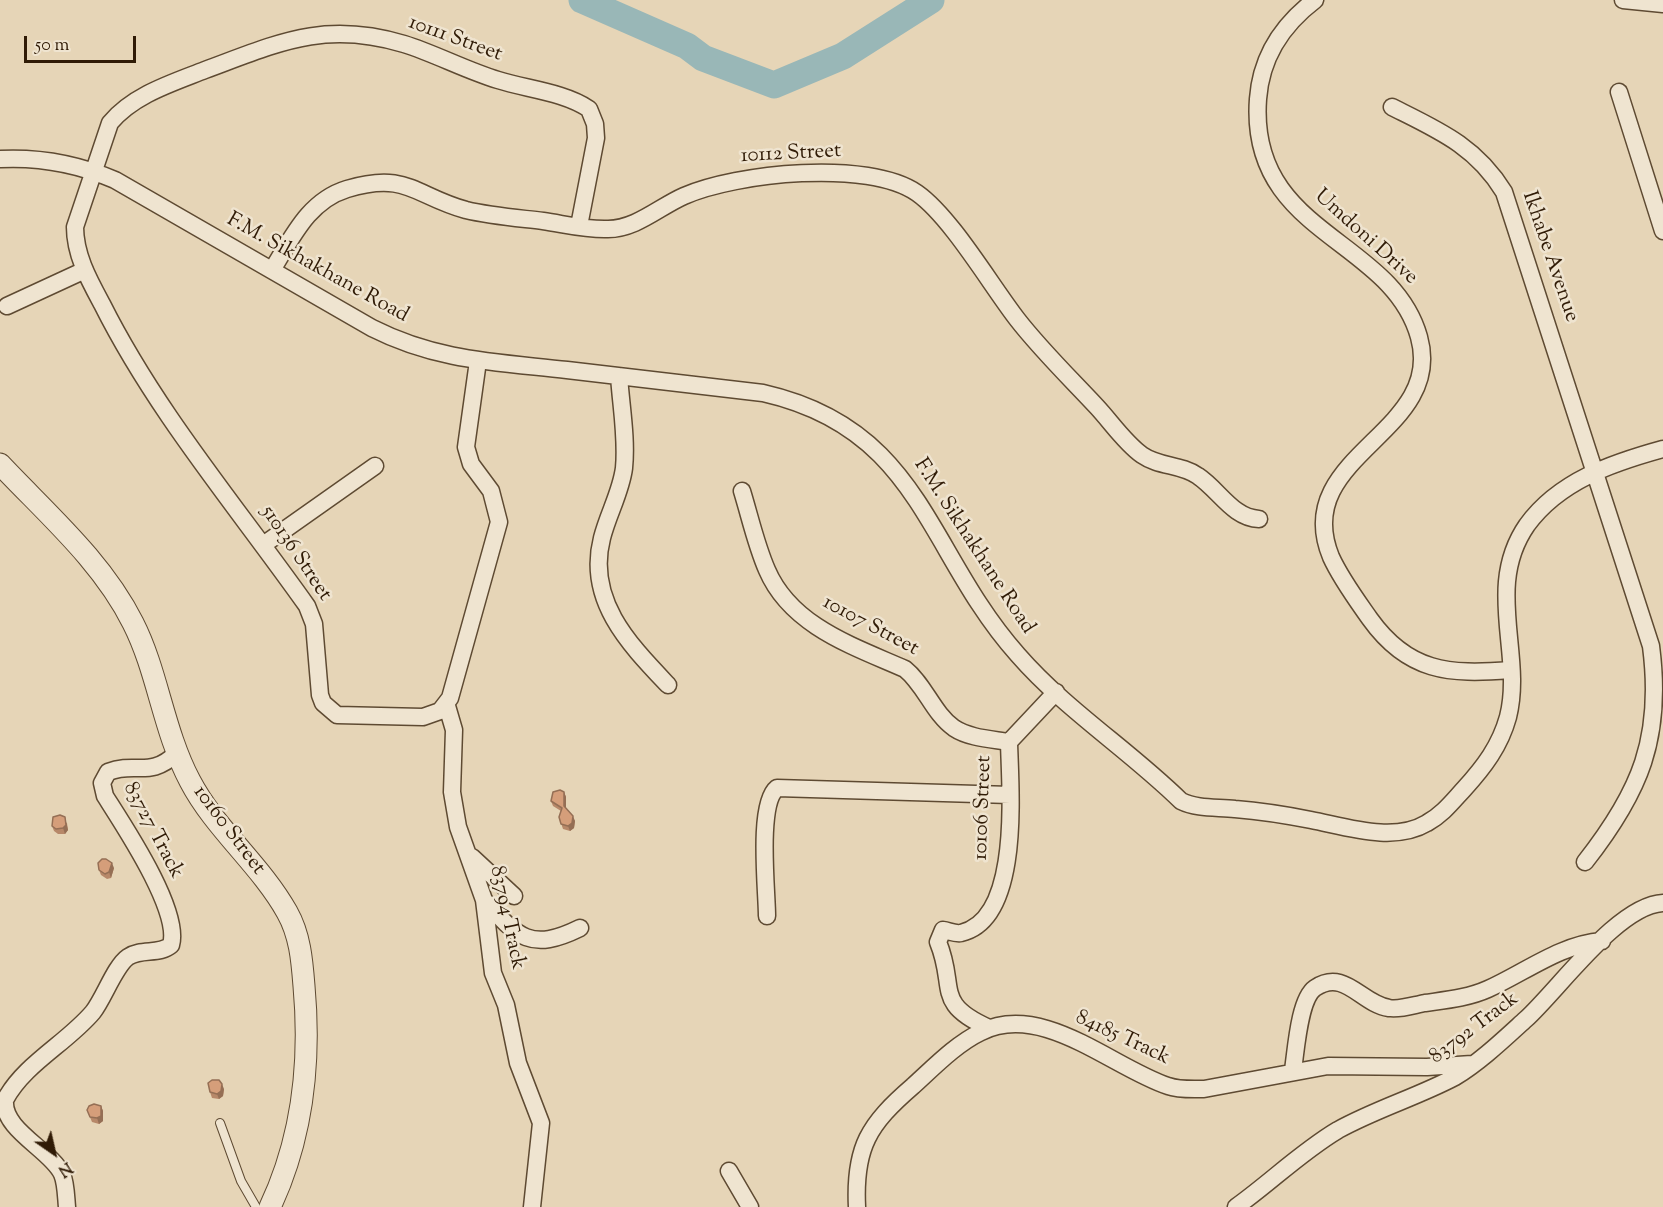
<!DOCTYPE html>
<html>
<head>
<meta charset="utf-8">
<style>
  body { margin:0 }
  #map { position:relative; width:1663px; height:1207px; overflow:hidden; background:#e6d5b7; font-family:"Sorts Mill Goudy",serif }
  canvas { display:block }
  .north { position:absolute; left:24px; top:1123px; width:60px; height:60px; -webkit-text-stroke:4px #efe4d0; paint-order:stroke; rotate:146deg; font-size:16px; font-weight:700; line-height:24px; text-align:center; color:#301b06 }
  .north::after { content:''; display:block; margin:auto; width:21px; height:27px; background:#301b06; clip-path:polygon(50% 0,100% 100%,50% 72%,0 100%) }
  .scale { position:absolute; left:24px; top:36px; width:112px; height:27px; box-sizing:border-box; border:3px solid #301b06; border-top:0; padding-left:8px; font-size:18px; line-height:21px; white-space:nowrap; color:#301b06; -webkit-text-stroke:4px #efe4d0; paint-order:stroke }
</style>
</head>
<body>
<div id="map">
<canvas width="1663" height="1207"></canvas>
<div class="north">N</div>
<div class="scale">50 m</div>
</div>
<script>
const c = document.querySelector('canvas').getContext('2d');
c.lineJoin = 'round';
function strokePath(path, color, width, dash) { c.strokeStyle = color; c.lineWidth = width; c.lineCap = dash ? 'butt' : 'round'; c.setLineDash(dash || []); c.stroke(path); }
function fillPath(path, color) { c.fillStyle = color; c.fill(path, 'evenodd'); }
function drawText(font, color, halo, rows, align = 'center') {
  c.font = font + ' "Sorts Mill Goudy",serif'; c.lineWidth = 5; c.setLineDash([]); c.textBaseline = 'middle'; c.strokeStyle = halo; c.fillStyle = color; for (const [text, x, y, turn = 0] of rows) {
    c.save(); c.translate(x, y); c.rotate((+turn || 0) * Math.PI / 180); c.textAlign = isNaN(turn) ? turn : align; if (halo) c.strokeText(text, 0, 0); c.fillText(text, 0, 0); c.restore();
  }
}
strokePath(new Path2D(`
  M 582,0 L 687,46 L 703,58 L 774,85 L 843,56 L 931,0`), '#99b7b7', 27);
const service = new Path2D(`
  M 220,1123 L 241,1181 L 256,1207`);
const minor = new Path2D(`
  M 1315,0 C 1282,25 1261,57 1258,99 C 1248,235 1391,237 1419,337 C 1446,434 1289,455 1331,557 C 1341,579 1356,599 1370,619 C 1408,672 1449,675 1510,670
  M 1623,0 L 1663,4
  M 1619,92 L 1663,231
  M 1392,107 C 1438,130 1476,146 1504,192 L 1651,646 C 1663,738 1640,792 1585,862
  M 0,159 C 40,157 78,164 115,180 L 372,328 C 437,361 496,362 567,370 C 632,378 698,385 763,393 C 922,429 926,552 1018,655 C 1066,710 1129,750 1181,801 C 1197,809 1217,807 1235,809 C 1260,811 1286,815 1311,820 C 1347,827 1394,843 1427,823 C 1442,815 1452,802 1464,789 C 1484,767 1500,746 1508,717 C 1524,654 1484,587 1527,525 C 1559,481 1612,463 1663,449
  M 272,270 C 292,238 308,201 347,189 C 407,171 415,196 466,210 C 491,216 518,218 543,221 C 564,224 587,230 608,229 C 636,229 659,207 684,196 C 736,173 868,159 917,193 C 951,217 990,284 1017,319 C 1041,350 1070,378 1097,407 C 1111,422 1125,443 1142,455 C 1159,467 1181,464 1198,476 C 1219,490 1233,518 1259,519
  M 7,306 L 85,270
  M 478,361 L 466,447 L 471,464 L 491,491 L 499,522 L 450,698 L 440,711 L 423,717 L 337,715 L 323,703 L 320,695 L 314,624 L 307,606 C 237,507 156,412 102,304 C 89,280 75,255 75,227 L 110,123 C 133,95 172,83 205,70 C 278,43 324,20 404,44 C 436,54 465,70 498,80 C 526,89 564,92 589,109 L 595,124 L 596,138 L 579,226
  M 619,376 C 621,406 627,438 624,468 C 621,492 608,514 602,538 C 586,600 629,644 668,685
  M 742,491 C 750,517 756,545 767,570 C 791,626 853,646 905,669 C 925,685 933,713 954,728 C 969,738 991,739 1009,742 L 1056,692
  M 263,545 L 375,466
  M 447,706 L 454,730 L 452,792 L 458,827 L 484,900 L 493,973 L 506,1005 L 518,1063 L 541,1123 L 532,1207
  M 472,857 L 514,896
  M 484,900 C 518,938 531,952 580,928
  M 767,916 C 767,891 757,804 777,788 L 1010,795
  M 989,1028 C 933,1003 957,988 938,942 L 943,930 C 949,931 955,934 961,933 C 1022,919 1010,788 1009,742
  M 1293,1070 C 1296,1051 1299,999 1315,988 C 1345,968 1361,1004 1389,1008 C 1400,1010 1414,1005 1425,1003 C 1446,1000 1468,998 1488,989 C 1524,973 1561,944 1602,941
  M 729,1171 L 750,1207
  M 67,1207 C 66,1197 66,1183 62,1174 C 51,1150 2,1130 5,1100 C 24,1064 67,1043 93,1012 C 104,998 115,966 128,957 C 141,948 160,955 171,945 C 181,911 124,826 105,796 L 102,783 L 108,772 C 137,761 149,779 177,753
  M 857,1207 C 854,1147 869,1124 913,1086 C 934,1067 956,1044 981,1032 C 1042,1001 1113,1068 1168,1086 C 1179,1090 1192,1089 1204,1089 L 1328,1066 L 1427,1067 L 1472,1064
  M 1236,1207 C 1271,1182 1301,1152 1338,1130 C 1376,1109 1417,1097 1455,1077 C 1480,1062 1504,1039 1526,1019 C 1559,989 1618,905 1663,903`);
const tertiary = new Path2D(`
  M 0,464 C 47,514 102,561 133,623 C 158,672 163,730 190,781 C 215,829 260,864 287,912 C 300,935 302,960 304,986 C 311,1063 303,1137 270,1207`);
strokePath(service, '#5e4a32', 10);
strokePath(minor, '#5e4a32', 19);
strokePath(tertiary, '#5e4a32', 23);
strokePath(service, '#efe4d0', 8);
strokePath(minor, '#efe4d0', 16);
strokePath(tertiary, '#efe4d0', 21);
fillPath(new Path2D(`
  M 564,792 L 566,797 L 566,808 L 575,821 L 574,828 L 570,831 L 563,829 L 559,817 L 561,811 L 553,806 L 551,801 Z
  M 67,823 L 68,830 L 65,834 L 58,834 L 54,831 L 52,826 Z
  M 114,868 L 111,878 L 107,879 L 101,875 L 99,870 Z
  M 224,1089 L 223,1096 L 219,1099 L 212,1098 L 210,1092 Z
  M 101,1106 L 103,1111 L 103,1121 L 99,1124 L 92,1122 L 87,1110 Z`), '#b78869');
fillPath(new Path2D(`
  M 564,792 L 566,797 L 566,812 L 564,806 Z
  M 573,816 L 575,821 L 574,828 L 570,831 L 568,826 Z
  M 65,817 L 68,830 L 65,834 L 63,828 Z
  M 112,863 L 114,868 L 111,878 L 109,872 Z
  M 222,1084 L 224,1089 L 223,1096 L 219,1099 L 217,1094 Z
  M 101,1106 L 103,1111 L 103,1121 L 99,1124 L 97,1118 Z`), '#956f55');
const building = new Path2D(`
  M 560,790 L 564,792 L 564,806 L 573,816 L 572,823 L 568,826 L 561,824 L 559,817 L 562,808 L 551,801 L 553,792 Z
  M 60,815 L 65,817 L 66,825 L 63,828 L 56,829 L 52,826 L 53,817 Z
  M 102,859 L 106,859 L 112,863 L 109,872 L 105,874 L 99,870 L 98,863 Z
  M 212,1080 L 219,1080 L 222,1084 L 221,1091 L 217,1094 L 210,1092 L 208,1083 Z
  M 94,1104 L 101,1106 L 101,1116 L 97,1118 L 90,1117 L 87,1110 L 89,1106 Z`);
fillPath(building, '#d59e7a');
strokePath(building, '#956f55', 1.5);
drawText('21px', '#301b06', '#efe4d0', [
  ["10111 Street",455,40,20],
  ["10112 Street",791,155,-3],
  ["Umdoni Drive",1365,238,42],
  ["Ikhabe Avenue",1549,257,71],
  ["F.M. Sikhakhane Road",317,269,29],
  ["F.M. Sikhakhane Road",973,547,57],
  ["510136 Street",295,554,56],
  ["10107 Street",870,627,28],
  ["10106 Street",984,808,-88],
  ["83727 Track",152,831,62],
  ["10160 Street",228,831,53],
  ["83794 Track",506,918,78],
  ["83792 Track",1475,1029,-37],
  ["84185 Track",1122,1039,25]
]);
</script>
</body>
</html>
